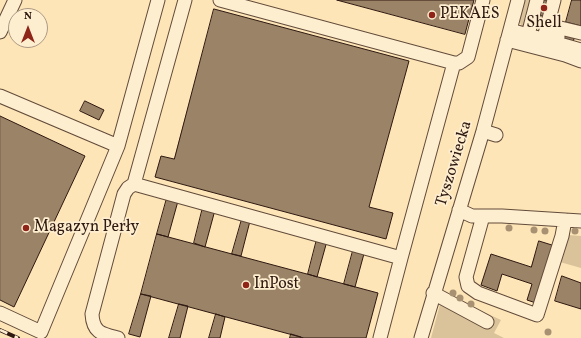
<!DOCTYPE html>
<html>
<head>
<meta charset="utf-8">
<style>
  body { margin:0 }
  #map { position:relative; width:581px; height:338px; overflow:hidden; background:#fde5b7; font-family:Vollkorn,serif }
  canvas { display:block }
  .north { position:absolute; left:8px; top:8px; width:40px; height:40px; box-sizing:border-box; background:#feeed0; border:1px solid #ab9883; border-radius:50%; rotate:0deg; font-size:11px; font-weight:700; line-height:16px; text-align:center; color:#2e1810 }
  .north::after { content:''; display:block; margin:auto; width:14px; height:18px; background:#8f2418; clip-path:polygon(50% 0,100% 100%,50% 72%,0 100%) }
</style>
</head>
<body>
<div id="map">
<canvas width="581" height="338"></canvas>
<div class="north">N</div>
</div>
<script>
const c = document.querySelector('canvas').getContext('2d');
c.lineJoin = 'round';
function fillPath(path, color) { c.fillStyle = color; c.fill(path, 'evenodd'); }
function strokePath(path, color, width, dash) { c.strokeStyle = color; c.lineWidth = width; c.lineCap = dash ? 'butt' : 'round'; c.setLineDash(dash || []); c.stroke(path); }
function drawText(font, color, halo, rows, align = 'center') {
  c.font = font + ' Vollkorn,serif'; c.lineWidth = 3.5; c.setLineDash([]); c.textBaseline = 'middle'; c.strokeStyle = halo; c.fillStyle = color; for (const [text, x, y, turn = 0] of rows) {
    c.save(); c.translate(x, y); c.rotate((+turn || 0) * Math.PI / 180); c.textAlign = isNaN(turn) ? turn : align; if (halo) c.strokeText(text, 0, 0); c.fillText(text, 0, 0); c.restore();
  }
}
fillPath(new Path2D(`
  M 525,0 L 533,0 L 525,29 C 515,23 522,9 525,0 Z
  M 568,235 L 581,236 L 581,268 L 560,262 Z
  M 443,293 L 501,320 L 494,333 L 504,338 L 431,338 Z`), '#dac29b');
const building = new Path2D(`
  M 337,0 L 474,0 L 465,34 Z
  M 542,0 L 551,0 L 546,17 L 538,15 Z
  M 572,0 L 581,0 L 581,26 L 566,22 Z
  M 214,9 L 409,61 L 369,207 L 393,213 L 386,239 L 155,177 L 161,156 L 174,159 Z
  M 566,27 L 576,30 L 573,43 L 563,40 Z
  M 85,101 L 104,110 L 99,120 L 80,111 Z
  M 0,116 L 85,156 L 14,307 L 0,300 Z
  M 167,198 L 178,201 L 168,237 L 157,234 Z
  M 203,207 L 215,210 L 205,247 L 194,243 Z
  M 242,219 L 250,221 L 241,256 L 232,254 Z
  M 157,234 L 378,293 L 366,338 L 304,338 L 141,294 Z
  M 317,239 L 327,241 L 317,277 L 308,274 Z
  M 539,241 L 555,246 L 536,303 L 527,300 L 532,284 L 502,274 L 497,291 L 481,285 L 491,254 L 531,267 Z
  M 354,247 L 365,250 L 355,287 L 344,284 Z
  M 562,276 L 581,283 L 581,309 L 555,301 Z
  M 141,294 L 151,296 L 140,337 L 129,334 Z
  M 179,304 L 188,306 L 180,338 L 169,338 Z
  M 216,314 L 225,317 L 220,338 L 209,338 Z
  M 291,334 L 301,337 L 301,338 L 290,338 Z`);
fillPath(building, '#9a8367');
strokePath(building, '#2e1810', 1);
const minor = new Path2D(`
  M 185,0 L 134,184 L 401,258 L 454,63 L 220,0
  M 554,0 L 545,34 L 558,37
  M 548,25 L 581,33
  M 510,30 L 581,50
  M 0,32 L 15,0
  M 528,35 L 537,0
  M 507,40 L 565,55 L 581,61
  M 454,63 L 459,63 L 468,57 L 483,0
  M 0,96 L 118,146
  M 483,131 L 496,135
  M 459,210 L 472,216 L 502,216 L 581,221
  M 483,216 L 466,277 L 468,286 L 478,293 L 537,315 L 562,236 L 565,220
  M 433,293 L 487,322
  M 0,313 L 41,332 L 118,146 L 158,0
  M 118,338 C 102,334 93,333 92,314 L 124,194 L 128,188 L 134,184
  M 380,338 L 401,258
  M 421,338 L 483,131 L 518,0`);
strokePath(minor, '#624b3a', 15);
strokePath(minor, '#feeed0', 13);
const rail = new Path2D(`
  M 0,330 L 18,338`);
strokePath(rail, '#2e1810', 4);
strokePath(rail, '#feeed0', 2.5, [8]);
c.fillStyle = '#a89072';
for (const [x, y] of [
  [509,228],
  [534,230],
  [545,231],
  [575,231],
  [453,293],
  [460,298],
  [471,304],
  [548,332]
]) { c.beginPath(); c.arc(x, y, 3.5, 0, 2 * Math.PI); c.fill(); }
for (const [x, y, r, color] of [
  [544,8,4,"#8f2418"],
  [432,15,4,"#8f2418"],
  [26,228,4,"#8f2418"],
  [246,285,4,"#8f2418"]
]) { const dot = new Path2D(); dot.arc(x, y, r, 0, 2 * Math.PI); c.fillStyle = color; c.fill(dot); strokePath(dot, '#feeed0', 1.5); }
drawText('16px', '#2e1810', '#feeed0', [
  ["PEKAES",440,15],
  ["Shell",544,24,"center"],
  ["Magazyn Perły",34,228],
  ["InPost",254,285]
], 'left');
drawText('16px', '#2e1810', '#feeed0', [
  ["Tyszowiecka",455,164,-73]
]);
</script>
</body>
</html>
